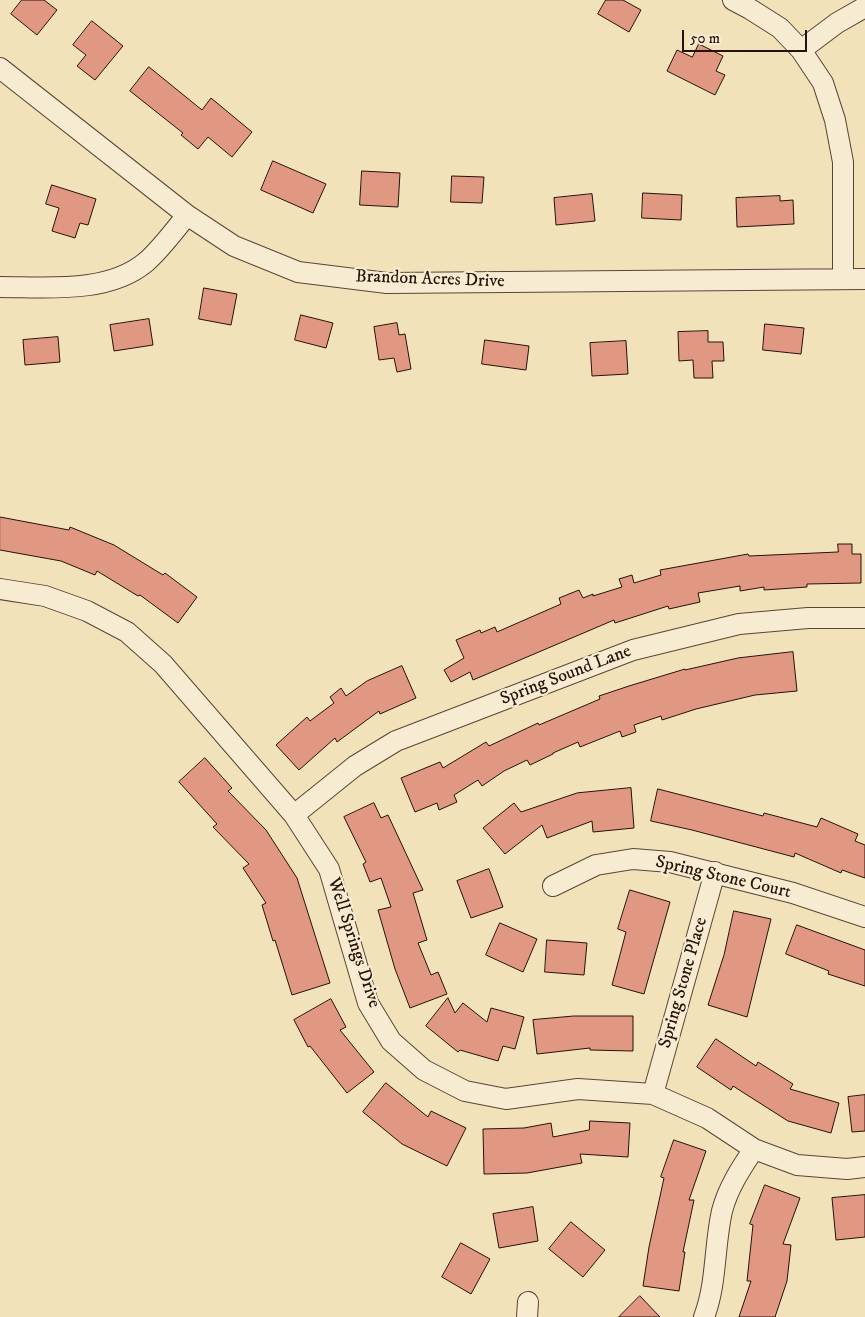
<!DOCTYPE html>
<html>
<head>
<meta charset="utf-8">
<style>
  body { margin:0 }
  #map { position:relative; width:865px; height:1317px; overflow:hidden; background:#f2e2ba; font-family:"IM FELL DW Pica",serif }
  canvas { display:block }
  .scale { position:absolute; left:682px; top:30px; width:125px; height:22px; box-sizing:border-box; border:2px solid #271108; border-top:0; padding-left:6px; font-size:15px; line-height:18px; white-space:nowrap; color:#271108; -webkit-text-stroke:4px #f7ecd2; paint-order:stroke }
</style>
</head>
<body>
<div id="map">
<canvas width="865" height="1317"></canvas>
<div class="scale">50 m</div>
</div>
<script>
const c = document.querySelector('canvas').getContext('2d');
c.lineJoin = 'round';
function fillPath(path, color) { c.fillStyle = color; c.fill(path, 'evenodd'); }
function strokePath(path, color, width, dash) { c.strokeStyle = color; c.lineWidth = width; c.lineCap = dash ? 'butt' : 'round'; c.setLineDash(dash || []); c.stroke(path); }
function drawText(font, color, halo, rows, align = 'center') {
  c.font = font + ' "IM FELL DW Pica",serif'; c.lineWidth = 4.5; c.setLineDash([]); c.textBaseline = 'middle'; c.strokeStyle = halo; c.fillStyle = color; for (const [text, x, y, turn = 0] of rows) {
    c.save(); c.translate(x, y); c.rotate((+turn || 0) * Math.PI / 180); c.textAlign = isNaN(turn) ? turn : align; if (halo) c.strokeText(text, 0, 0); c.fillText(text, 0, 0); c.restore();
  }
}
const building = new Path2D(`
  M 22,0 L 44,0 L 57,10 L 37,35 L 11,14 Z
  M 606,0 L 623,0 L 641,10 L 629,32 L 598,14 Z
  M 92,21 L 123,46 L 95,80 L 77,66 L 86,55 L 73,45 Z
  M 699,44 L 723,56 L 716,71 L 725,75 L 715,95 L 667,71 L 677,50 L 692,57 Z
  M 149,67 L 202,110 L 211,98 L 252,132 L 232,157 L 208,137 L 198,149 L 181,135 L 183,133 L 130,91 Z
  M 273,161 L 326,184 L 313,213 L 261,190 Z
  M 362,171 L 400,173 L 398,207 L 360,205 Z
  M 452,176 L 484,177 L 482,203 L 451,202 Z
  M 52,185 L 96,199 L 88,225 L 80,223 L 75,238 L 52,231 L 59,208 L 46,204 Z
  M 643,193 L 682,195 L 681,220 L 642,218 Z
  M 592,194 L 595,221 L 556,225 L 554,198 Z
  M 780,196 L 780,201 L 793,200 L 794,224 L 737,227 L 736,198 Z
  M 204,288 L 237,294 L 231,325 L 199,319 Z
  M 301,315 L 333,323 L 326,348 L 295,340 Z
  M 149,319 L 153,345 L 114,351 L 110,325 Z
  M 397,323 L 399,335 L 405,334 L 411,369 L 397,372 L 394,358 L 379,360 L 374,327 Z
  M 765,324 L 804,328 L 801,354 L 763,350 Z
  M 708,331 L 708,342 L 723,342 L 724,361 L 712,361 L 713,378 L 694,378 L 693,360 L 679,361 L 678,332 Z
  M 58,337 L 60,362 L 25,365 L 23,340 Z
  M 485,340 L 529,346 L 526,370 L 482,364 Z
  M 626,341 L 628,374 L 592,376 L 590,343 Z
  M 0,517 L 69,530 L 70,527 L 114,545 L 163,575 L 165,573 L 197,597 L 178,623 L 140,595 L 138,596 L 97,571 L 95,575 L 61,561 L 0,550 Z
  M 838,544 L 852,544 L 852,554 L 861,554 L 861,583 L 807,584 L 807,587 L 764,590 L 764,587 L 740,591 L 740,586 L 698,593 L 700,602 L 669,609 L 668,606 L 615,623 L 614,620 L 473,680 L 470,672 L 451,682 L 444,670 L 464,658 L 456,640 L 480,630 L 481,633 L 495,627 L 497,632 L 561,604 L 559,598 L 579,590 L 583,598 L 593,594 L 593,596 L 622,587 L 619,579 L 632,575 L 634,583 L 661,575 L 660,570 L 748,554 L 749,556 L 838,552 Z
  M 793,652 L 797,691 L 755,695 L 696,709 L 662,720 L 661,716 L 634,725 L 636,732 L 622,737 L 620,731 L 580,747 L 578,742 L 553,753 L 553,754 L 530,765 L 527,760 L 504,771 L 482,786 L 478,780 L 454,795 L 457,802 L 439,810 L 437,803 L 415,812 L 401,778 L 440,762 L 443,768 L 486,742 L 489,746 L 538,723 L 539,725 L 600,699 L 599,696 L 629,686 L 685,669 L 685,670 L 738,658 Z
  M 402,666 L 416,698 L 380,714 L 379,711 L 337,742 L 335,738 L 299,770 L 276,745 L 307,717 L 310,721 L 334,703 L 330,697 L 341,688 L 346,696 L 367,681 Z
  M 205,758 L 232,788 L 228,791 L 266,830 L 297,878 L 330,983 L 292,995 L 275,940 L 273,941 L 262,905 L 266,903 L 243,868 L 249,864 L 213,827 L 217,824 L 179,782 Z
  M 631,788 L 634,828 L 593,832 L 592,821 L 547,838 L 542,825 L 505,854 L 483,828 L 514,803 L 521,812 L 577,793 Z
  M 658,789 L 763,816 L 764,813 L 817,827 L 821,818 L 858,834 L 855,841 L 865,845 L 865,878 L 842,870 L 841,873 L 795,853 L 794,857 L 692,830 L 651,821 Z
  M 374,803 L 381,818 L 388,815 L 423,890 L 413,893 L 427,940 L 418,943 L 431,975 L 438,972 L 447,994 L 410,1008 L 395,969 L 378,910 L 391,907 L 381,878 L 370,882 L 363,864 L 366,862 L 344,817 Z
  M 489,869 L 503,907 L 471,918 L 457,881 Z
  M 630,890 L 670,902 L 644,994 L 612,985 L 626,932 L 618,929 Z
  M 734,911 L 771,919 L 747,1017 L 708,1005 L 724,955 Z
  M 500,923 L 537,939 L 523,972 L 486,955 Z
  M 797,925 L 865,950 L 865,986 L 828,974 L 829,971 L 786,954 Z
  M 547,940 L 587,943 L 584,975 L 545,972 Z
  M 448,998 L 455,1013 L 463,1003 L 487,1022 L 491,1008 L 524,1017 L 515,1049 L 503,1046 L 498,1061 L 460,1050 L 458,1052 L 426,1026 Z
  M 331,999 L 346,1027 L 340,1030 L 374,1072 L 347,1093 L 310,1046 L 308,1047 L 294,1020 Z
  M 574,1016 L 633,1016 L 633,1051 L 590,1050 L 590,1048 L 537,1054 L 533,1020 Z
  M 716,1039 L 756,1066 L 758,1062 L 793,1084 L 790,1089 L 839,1103 L 831,1133 L 788,1121 L 733,1086 L 731,1090 L 697,1067 Z
  M 386,1083 L 428,1117 L 431,1111 L 466,1128 L 447,1166 L 402,1144 L 363,1112 Z
  M 865,1095 L 865,1131 L 852,1132 L 848,1097 Z
  M 590,1121 L 630,1123 L 628,1157 L 580,1154 L 582,1163 L 527,1173 L 484,1174 L 483,1129 L 524,1128 L 551,1123 L 553,1137 L 589,1130 Z
  M 674,1140 L 706,1151 L 689,1200 L 694,1200 L 683,1252 L 685,1252 L 679,1291 L 643,1286 L 649,1247 L 664,1178 L 661,1177 Z
  M 765,1185 L 800,1198 L 783,1244 L 791,1245 L 787,1281 L 775,1317 L 739,1317 L 751,1281 L 747,1281 L 753,1225 L 750,1224 Z
  M 865,1195 L 865,1237 L 836,1240 L 832,1198 Z
  M 533,1207 L 538,1241 L 499,1248 L 493,1214 Z
  M 571,1222 L 605,1250 L 583,1277 L 549,1249 Z
  M 461,1243 L 490,1259 L 471,1294 L 442,1277 Z
  M 640,1296 L 660,1317 L 619,1317 Z`);
fillPath(building, '#e09883');
strokePath(building, '#271108', 1);
const minor = new Path2D(`
  M 733,0 L 750,9 L 780,28 L 801,50 L 823,83 L 835,120 L 843,162 L 843,279
  M 801,50 L 837,23 L 865,7
  M 0,68 L 187,215 L 234,246 L 298,272 L 387,283 L 865,279
  M 0,287 C 46,287 108,294 146,262 C 160,250 175,230 187,215
  M 0,589 L 45,596 L 87,611 L 127,632 L 163,664 L 294,815 L 329,869 L 368,1003 L 391,1041 L 424,1070 L 465,1091 L 506,1099 L 578,1089 L 653,1094 L 707,1118 L 754,1149 L 797,1165 L 847,1169 L 865,1167
  M 294,815 L 355,766 L 396,741 L 633,650 L 739,624 L 808,618 L 865,618
  M 553,886 L 596,865 L 633,859 L 670,862 L 793,893 L 865,917
  M 653,1094 L 715,872
  M 527,1317 L 528,1302
  M 704,1317 C 717,1283 714,1246 722,1211 C 728,1188 741,1168 754,1149`);
strokePath(minor, '#5a4534', 22);
strokePath(minor, '#f7ecd2', 20);
drawText('18px', '#271108', '#f7ecd2', [
  ["Brandon Acres Drive",430,280,2],
  ["Spring Sound Lane",566,676,-21],
  ["Spring Stone Court",723,878,13],
  ["Well Springs Drive",353,943,72],
  ["Spring Stone Place",684,983,-74]
]);
</script>
</body>
</html>
